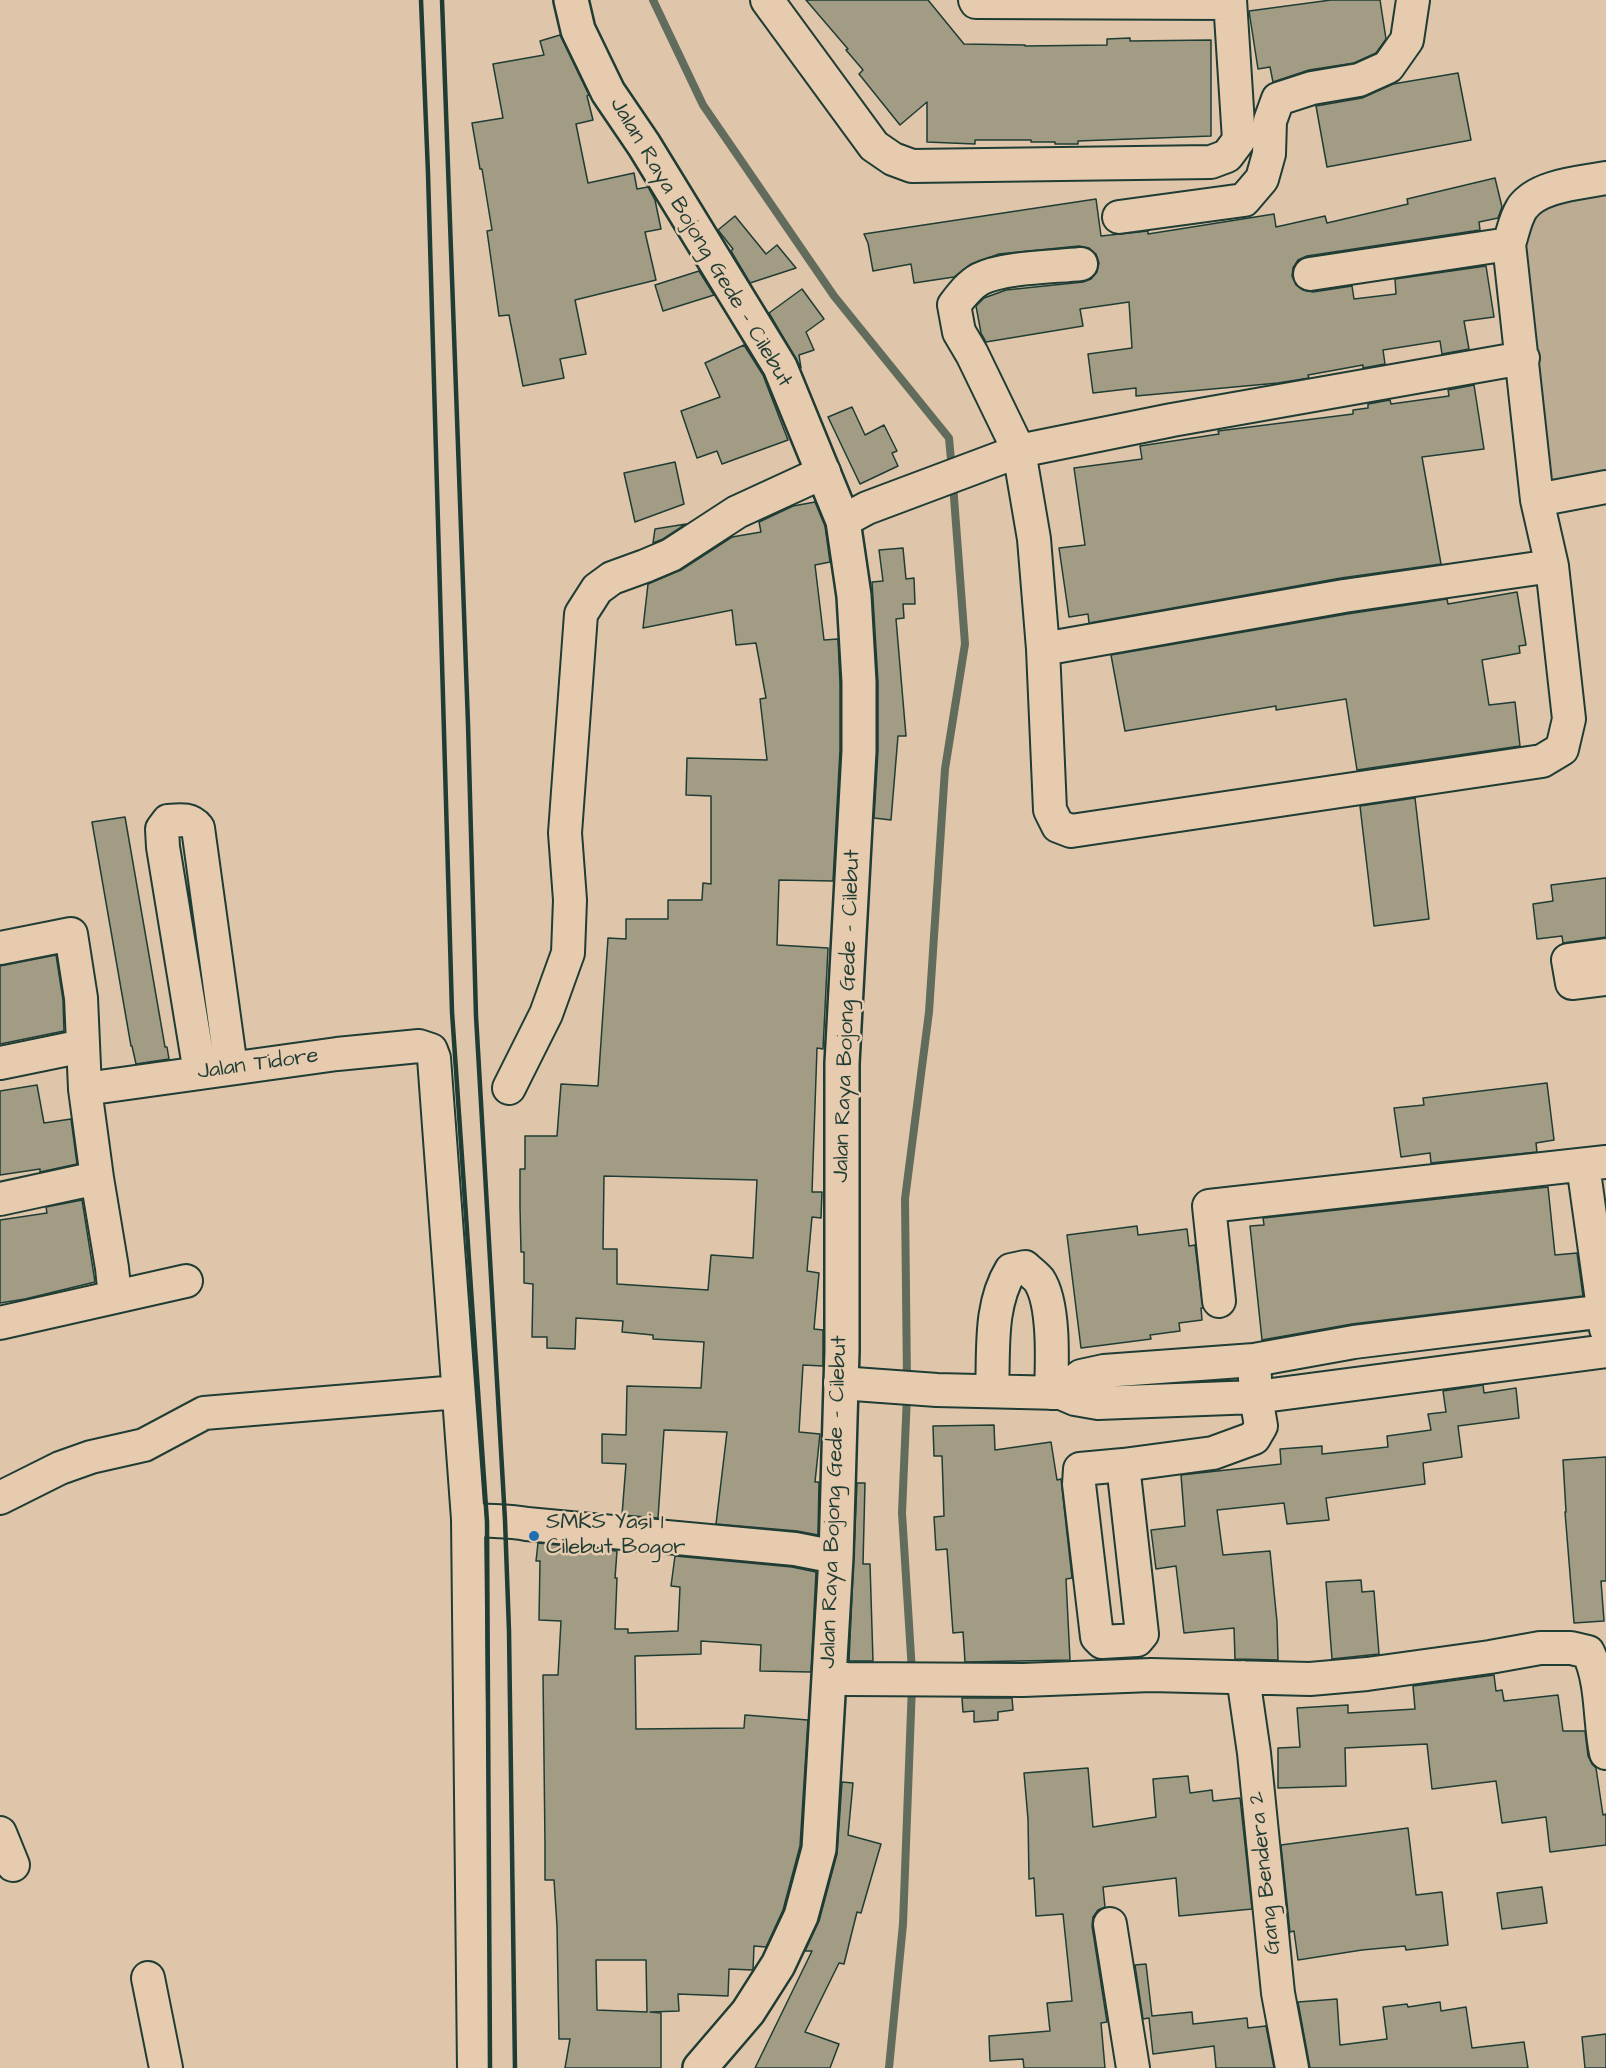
<!DOCTYPE html>
<html>
<head>
<meta charset="utf-8">
<style>
  body { margin:0 }
  canvas { display:block; background:#dfc5a9 }
</style>
</head>
<body>
<canvas width="1606" height="2068"></canvas>
<script>
const c = document.querySelector('canvas').getContext('2d');
c.lineJoin = 'round';
function fillPath(path, color) { c.fillStyle = color; c.fill(path, 'evenodd'); }
function strokePath(path, color, width, dash) { c.strokeStyle = color; c.lineWidth = width; c.lineCap = dash ? 'butt' : 'round'; c.setLineDash(dash || []); c.stroke(path); }
function drawText(font, color, halo, rows, align = 'center') {
  c.font = font + ' "Architects Daughter",sans-serif'; c.lineWidth = 5; c.setLineDash([]); c.textBaseline = 'middle'; c.strokeStyle = halo; c.fillStyle = color; for (const [text, x, y, turn = 0] of rows) {
    c.save(); c.translate(x, y); c.rotate((+turn || 0) * Math.PI / 180); c.textAlign = isNaN(turn) ? turn : align; if (halo) c.strokeText(text, 0, 0); c.fillText(text, 0, 0); c.restore();
  }
}
fillPath(new Path2D(`
  M 1606,178 L 1606,487 L 1537,500 L 1522,208 Z`), '#bcac94');
strokePath(new Path2D(`
  M 653,0 L 703,105 L 834,296 L 949,438 L 952,471
  M 907,1382 L 905,1199 L 929,1012 L 945,769 L 965,644 L 953,484
  M 907,1395 L 902,1513 L 912,1672
  M 889,2068 L 903,1924 L 912,1685`), '#616c5c', 8);
const building = new Path2D(`
  M 806,0 L 928,0 L 964,44 L 1025,45 L 1025,46 L 1107,45 L 1107,39 L 1130,38 L 1130,41 L 1211,40 L 1211,136 L 1078,141 L 1078,144 L 1055,144 L 1055,142 L 1031,142 L 1031,140 L 975,140 L 975,144 L 927,142 L 927,102 L 900,125 L 859,74 L 863,70 L 846,50 L 848,49 Z
  M 1331,0 L 1380,0 L 1386,39 L 1376,53 L 1354,63 L 1309,70 L 1273,82 L 1270,67 L 1258,69 L 1249,11 Z
  M 560,35 L 589,95 L 587,96 L 593,120 L 576,124 L 588,183 L 634,173 L 637,189 L 648,187 L 655,200 L 661,229 L 645,232 L 656,280 L 575,300 L 586,354 L 560,359 L 564,378 L 523,386 L 509,315 L 499,316 L 487,231 L 492,230 L 482,169 L 480,169 L 472,123 L 503,118 L 493,64 L 544,55 L 540,41 Z
  M 1458,73 L 1471,140 L 1327,167 L 1316,106 L 1362,98 L 1393,84 Z
  M 1495,178 L 1502,207 L 1498,218 L 1479,222 L 1480,230 L 1307,256 L 1298,260 L 1293,268 L 1292,276 L 1296,285 L 1303,290 L 1313,292 L 1352,286 L 1354,299 L 1396,294 L 1395,279 L 1486,266 L 1494,317 L 1464,321 L 1469,349 L 1442,354 L 1440,341 L 1383,350 L 1385,364 L 1363,368 L 1363,365 L 1308,375 L 1309,378 L 1278,383 L 1136,396 L 1136,388 L 1093,393 L 1088,354 L 1132,348 L 1129,302 L 1080,309 L 1083,326 L 986,342 L 981,333 L 976,306 L 984,298 L 1006,290 L 1083,282 L 1091,279 L 1097,272 L 1099,263 L 1096,254 L 1089,248 L 1079,246 L 999,254 L 971,264 L 954,277 L 914,283 L 911,264 L 873,271 L 868,243 L 864,234 L 1096,199 L 1101,236 L 1148,231 L 1148,234 L 1274,214 L 1276,227 L 1325,216 L 1327,223 L 1408,204 L 1407,199 Z
  M 735,216 L 766,254 L 777,245 L 796,268 L 750,283 L 731,251 L 733,249 L 718,230 Z
  M 699,271 L 714,295 L 663,311 L 655,285 Z
  M 802,289 L 824,319 L 806,332 L 814,350 L 799,355 L 801,368 L 769,313 Z
  M 744,345 L 763,375 L 788,440 L 722,464 L 717,451 L 697,458 L 681,411 L 720,397 L 705,363 Z
  M 1474,385 L 1484,449 L 1422,457 L 1441,564 L 1341,578 L 1089,623 L 1088,614 L 1069,617 L 1059,548 L 1085,545 L 1074,468 L 1142,459 L 1140,446 L 1219,434 L 1218,431 L 1353,414 L 1353,410 L 1368,408 L 1368,404 L 1390,400 L 1391,404 L 1449,396 L 1448,390 Z
  M 852,407 L 865,435 L 884,425 L 897,451 L 892,453 L 898,466 L 860,484 L 828,417 Z
  M 675,462 L 684,504 L 635,522 L 624,473 Z
  M 815,502 L 825,526 L 830,562 L 815,565 L 824,640 L 838,639 L 840,683 L 840,750 L 833,881 L 779,880 L 777,945 L 828,948 L 823,1049 L 817,1048 L 812,1192 L 822,1192 L 821,1218 L 812,1217 L 807,1271 L 819,1273 L 814,1329 L 823,1330 L 823,1366 L 803,1365 L 799,1432 L 820,1434 L 815,1482 L 819,1482 L 818,1535 L 797,1531 L 716,1524 L 727,1432 L 664,1430 L 658,1518 L 622,1515 L 626,1464 L 602,1463 L 602,1434 L 626,1435 L 627,1386 L 701,1388 L 704,1342 L 653,1339 L 653,1335 L 622,1332 L 623,1321 L 576,1318 L 575,1349 L 547,1348 L 547,1337 L 532,1337 L 533,1284 L 524,1283 L 524,1252 L 521,1252 L 520,1207 L 520,1169 L 525,1169 L 525,1136 L 557,1136 L 561,1084 L 598,1086 L 608,938 L 626,939 L 626,919 L 668,919 L 668,900 L 702,900 L 703,883 L 711,884 L 711,796 L 686,795 L 687,758 L 767,760 L 760,699 L 766,698 L 756,643 L 736,645 L 732,610 L 643,628 L 648,584 L 681,570 L 732,537 L 761,532 L 759,522 L 793,506 ZM 604,1176 L 757,1180 L 753,1258 L 711,1255 L 708,1290 L 617,1284 L 617,1249 L 603,1249 Z
  M 686,524 L 663,539 L 653,543 L 655,529 Z
  M 903,548 L 906,579 L 914,578 L 915,604 L 903,604 L 904,618 L 896,619 L 906,736 L 898,736 L 891,820 L 874,818 L 878,751 L 878,682 L 872,582 L 883,581 L 879,550 Z
  M 1517,592 L 1526,645 L 1519,646 L 1520,653 L 1482,660 L 1489,705 L 1515,702 L 1520,746 L 1357,770 L 1346,699 L 1276,710 L 1276,706 L 1125,731 L 1111,655 L 1347,614 L 1447,599 L 1448,604 Z
  M 1415,798 L 1429,919 L 1374,926 L 1360,806 Z
  M 125,817 L 165,1047 L 167,1047 L 169,1059 L 136,1064 L 132,1046 L 131,1046 L 92,822 Z
  M 1606,878 L 1606,937 L 1563,943 L 1562,936 L 1537,939 L 1533,904 L 1553,901 L 1551,885 Z
  M 56,955 L 63,1000 L 64,1031 L 0,1044 L 0,966 Z
  M 1547,1083 L 1554,1140 L 1536,1143 L 1537,1152 L 1431,1163 L 1430,1153 L 1401,1157 L 1394,1108 L 1424,1105 L 1423,1098 Z
  M 37,1085 L 44,1123 L 71,1119 L 77,1164 L 40,1172 L 40,1169 L 0,1175 L 0,1091 Z
  M 1548,1187 L 1555,1255 L 1577,1253 L 1583,1296 L 1352,1324 L 1262,1340 L 1250,1226 L 1264,1225 L 1263,1218 Z
  M 82,1200 L 95,1282 L 25,1299 L 0,1303 L 0,1220 L 47,1213 L 46,1207 Z
  M 1137,1226 L 1138,1235 L 1187,1229 L 1189,1246 L 1195,1245 L 1203,1308 L 1201,1308 L 1202,1320 L 1179,1323 L 1180,1331 L 1150,1335 L 1151,1339 L 1081,1348 L 1067,1235 Z
  M 1483,1385 L 1484,1393 L 1516,1388 L 1519,1418 L 1458,1426 L 1462,1457 L 1423,1463 L 1425,1484 L 1326,1498 L 1329,1520 L 1287,1524 L 1284,1503 L 1217,1510 L 1223,1555 L 1270,1551 L 1277,1622 L 1278,1660 L 1235,1659 L 1234,1628 L 1184,1633 L 1176,1566 L 1156,1569 L 1151,1530 L 1185,1526 L 1181,1475 L 1281,1464 L 1280,1449 L 1322,1446 L 1322,1454 L 1388,1447 L 1387,1436 L 1431,1430 L 1428,1414 L 1446,1412 L 1443,1391 Z
  M 994,1425 L 995,1450 L 1051,1442 L 1057,1480 L 1061,1479 L 1072,1578 L 1066,1579 L 1070,1660 L 965,1662 L 963,1632 L 953,1633 L 947,1549 L 936,1550 L 934,1517 L 944,1516 L 942,1456 L 934,1456 L 933,1426 Z
  M 1606,1457 L 1606,1581 L 1601,1581 L 1604,1621 L 1574,1623 L 1565,1512 L 1566,1512 L 1563,1460 Z
  M 857,1483 L 865,1483 L 863,1564 L 870,1564 L 873,1661 L 849,1661 Z
  M 538,1543 L 617,1551 L 615,1578 L 617,1578 L 615,1629 L 628,1629 L 628,1633 L 678,1631 L 680,1587 L 671,1586 L 675,1556 L 792,1567 L 816,1572 L 811,1672 L 760,1671 L 761,1645 L 701,1641 L 701,1654 L 635,1656 L 636,1729 L 744,1728 L 745,1715 L 808,1720 L 800,1846 L 783,1910 L 766,1947 L 754,1946 L 753,1970 L 729,1969 L 728,1996 L 678,1994 L 679,2011 L 650,2012 L 661,2013 L 661,2068 L 565,2068 L 570,2039 L 559,2039 L 557,1926 L 554,1880 L 545,1880 L 545,1844 L 543,1675 L 558,1675 L 561,1621 L 539,1620 L 540,1561 L 536,1561 ZM 596,1960 L 646,1960 L 647,2012 L 597,2010 Z
  M 1361,1580 L 1362,1592 L 1374,1591 L 1379,1654 L 1332,1659 L 1326,1582 Z
  M 1494,1675 L 1496,1691 L 1502,1690 L 1504,1701 L 1558,1695 L 1563,1731 L 1585,1731 L 1588,1756 L 1592,1764 L 1596,1768 L 1603,1815 L 1606,1814 L 1606,1845 L 1550,1852 L 1546,1817 L 1502,1823 L 1496,1781 L 1432,1789 L 1427,1744 L 1345,1748 L 1346,1786 L 1278,1788 L 1278,1748 L 1300,1747 L 1297,1708 L 1348,1705 L 1348,1713 L 1415,1709 L 1413,1686 Z
  M 962,1698 L 1012,1698 L 1013,1710 L 998,1712 L 998,1720 L 974,1722 L 974,1711 L 963,1712 Z
  M 1088,1768 L 1093,1827 L 1156,1817 L 1153,1779 L 1188,1776 L 1190,1793 L 1212,1790 L 1213,1801 L 1240,1798 L 1252,1909 L 1179,1916 L 1176,1878 L 1103,1887 L 1105,1907 L 1098,1910 L 1093,1917 L 1092,1926 L 1107,2022 L 1101,2023 L 1105,2068 L 1024,2068 L 1023,2059 L 990,2061 L 989,2036 L 1050,2031 L 1047,2003 L 1072,2001 L 1063,1914 L 1036,1916 L 1034,1878 L 1029,1879 L 1028,1819 L 1024,1773 Z
  M 842,1782 L 853,1783 L 848,1835 L 881,1844 L 861,1913 L 857,1912 L 844,1964 L 839,1963 L 805,2032 L 839,2044 L 830,2068 L 755,2068 L 812,1951 L 805,1951 L 819,1921 L 837,1854 Z
  M 1408,1828 L 1416,1895 L 1442,1892 L 1448,1945 L 1406,1950 L 1405,1946 L 1362,1950 L 1298,1960 L 1294,1931 L 1290,1932 L 1281,1845 Z
  M 1542,1887 L 1547,1923 L 1502,1929 L 1497,1893 Z
  M 1146,1964 L 1152,2016 L 1192,2012 L 1193,2024 L 1247,2018 L 1248,2028 L 1266,2026 L 1274,2068 L 1216,2068 L 1214,2046 L 1153,2054 L 1149,2018 L 1143,2019 L 1135,1965 Z
  M 1337,1999 L 1340,2045 L 1387,2039 L 1383,2007 L 1407,2004 L 1408,2007 L 1440,2002 L 1441,2011 L 1466,2007 L 1472,2048 L 1524,2042 L 1528,2068 L 1310,2068 L 1298,2002 Z
  M 1606,2034 L 1606,2068 L 1585,2068 L 1582,2037 Z`);
fillPath(building, '#a39c85');
strokePath(building, '#1f3d34', 1.5);
const street = new Path2D(`
  M 767,0 L 874,146 L 893,159 L 912,166 L 1211,162 L 1227,156 L 1239,140 L 1230,0
  M 975,0 L 976,2 L 1230,3
  M 1119,217 L 1244,200 L 1262,179 L 1269,154 L 1270,121 L 1278,99 L 1312,88 L 1359,80 L 1388,67 L 1407,40 L 1413,0
  M 1081,264 C 1053,267 1004,267 980,279 C 969,285 961,296 954,305 L 959,332 L 972,354 L 1019,451 L 1034,539 L 1043,649 L 1050,810 L 1058,826 L 1071,831 L 1542,761 L 1562,749 L 1569,719 L 1552,566 L 1537,500 L 1509,244 C 1513,232 1515,219 1522,208 C 1538,185 1581,183 1606,178
  M 1310,274 L 1509,244
  M 1537,500 L 1606,487
  M 843,521 L 867,508 L 1019,451 L 1172,420 L 1523,358
  M 1043,649 L 1344,596 L 1552,566
  M 0,948 L 71,934 L 81,998 L 85,1089 L 97,1178 L 112,1268 L 115,1297
  M 1606,955 L 1568,960 L 1572,983 L 1606,979
  M 0,1063 L 83,1046
  M 200,1073 L 163,847 L 162,829 L 168,821 C 180,820 190,818 198,828 L 231,1068
  M 509,1088 L 546,1014 L 568,953 L 570,900 L 565,833 L 581,614 L 597,589 L 612,578 L 645,566 L 671,555 L 737,512 L 824,472
  M 85,1089 L 337,1054 L 419,1046 L 431,1050 L 434,1058 L 468,1519
  M 1583,1165 L 1606,1329
  M 0,1199 L 97,1178
  M 1219,1301 L 1209,1206 L 1606,1162
  M 0,1323 L 186,1281
  M 840,1383 L 937,1390 L 1061,1393 L 1075,1399 L 1098,1403 L 1256,1397 L 1606,1351
  M 992,1391 C 994,1350 989,1306 1011,1270 L 1025,1267 C 1029,1271 1035,1275 1039,1280 C 1055,1304 1052,1364 1051,1393
  M 1061,1393 L 1081,1376 L 1104,1371 L 1254,1360 L 1354,1342 L 1606,1311
  M 1123,1465 L 1142,1634 L 1137,1640 L 1102,1642 L 1097,1637 L 1079,1484 L 1080,1469 L 1123,1465 L 1213,1453 L 1254,1438 L 1261,1426 L 1256,1397 L 1254,1360
  M 0,1498 L 60,1468 L 91,1457 L 144,1445 L 204,1413 L 458,1392
  M 830,1667 L 835,1678 L 847,1679 L 1023,1680 L 1151,1675 L 1310,1679 L 1367,1674 L 1490,1657 L 1540,1648 L 1571,1648 L 1588,1652 C 1603,1683 1599,1720 1606,1753
  M 1243,1677 L 1254,1753 L 1278,1993 L 1292,2068
  M 0,1833 L 13,1865
  M 1110,1924 L 1133,2068
  M 148,1978 L 166,2068
  M 474,2068 L 468,1519 C 488,1522 507,1520 527,1524 L 795,1549 L 836,1557`);
const secondary = new Path2D(`
  M 571,0 L 578,30 L 608,92 L 644,145 L 780,367 L 843,521 L 854,596 L 859,682 L 859,751 L 842,1063 L 842,1350 L 836,1557 L 819,1849 L 801,1916 L 778,1965 L 748,2012 L 700,2068`);
strokePath(street, '#1f3d34', 36);
strokePath(secondary, '#1f3d34', 38);
strokePath(street, '#e7cbae', 32);
strokePath(secondary, '#e7cbae', 33);
strokePath(new Path2D(`
  M 421,0 L 428,173 L 452,1012 L 487,1522 L 490,2068
  M 442,0 L 468,724 L 476,1016 L 505,1520 L 509,1631 L 515,2068`), '#1f3d34', 4.5);
for (const [x, y, r, color] of [
  [534,1536,6,"#1f6fb2"]
]) { const dot = new Path2D(); dot.arc(x, y, r, 0, 2 * Math.PI); c.fillStyle = color; c.fill(dot); strokePath(dot, '#e7cbae', 2); }
drawText('22px', '#1f3d34', '#e7cbae', [
  ["Jalan Raya Bojong Gede - Cilebut",700,243,59],
  ["Jalan Raya Bojong Gede - Cilebut",848,1016,-88],
  ["Jalan Tidore",258,1065,-8],
  ["Jalan Raya Bojong Gede - Cilebut",835,1502,-88],
  ["Gang Bendera 2",1266,1873,-96]
]);
drawText('22px', '#1f3d34', '#e7cbae', [
  ["SMKS Yasi 1",546,1523],
  ["Cilebut Bogor",546,1548]
], 'left');
</script>
</body>
</html>
